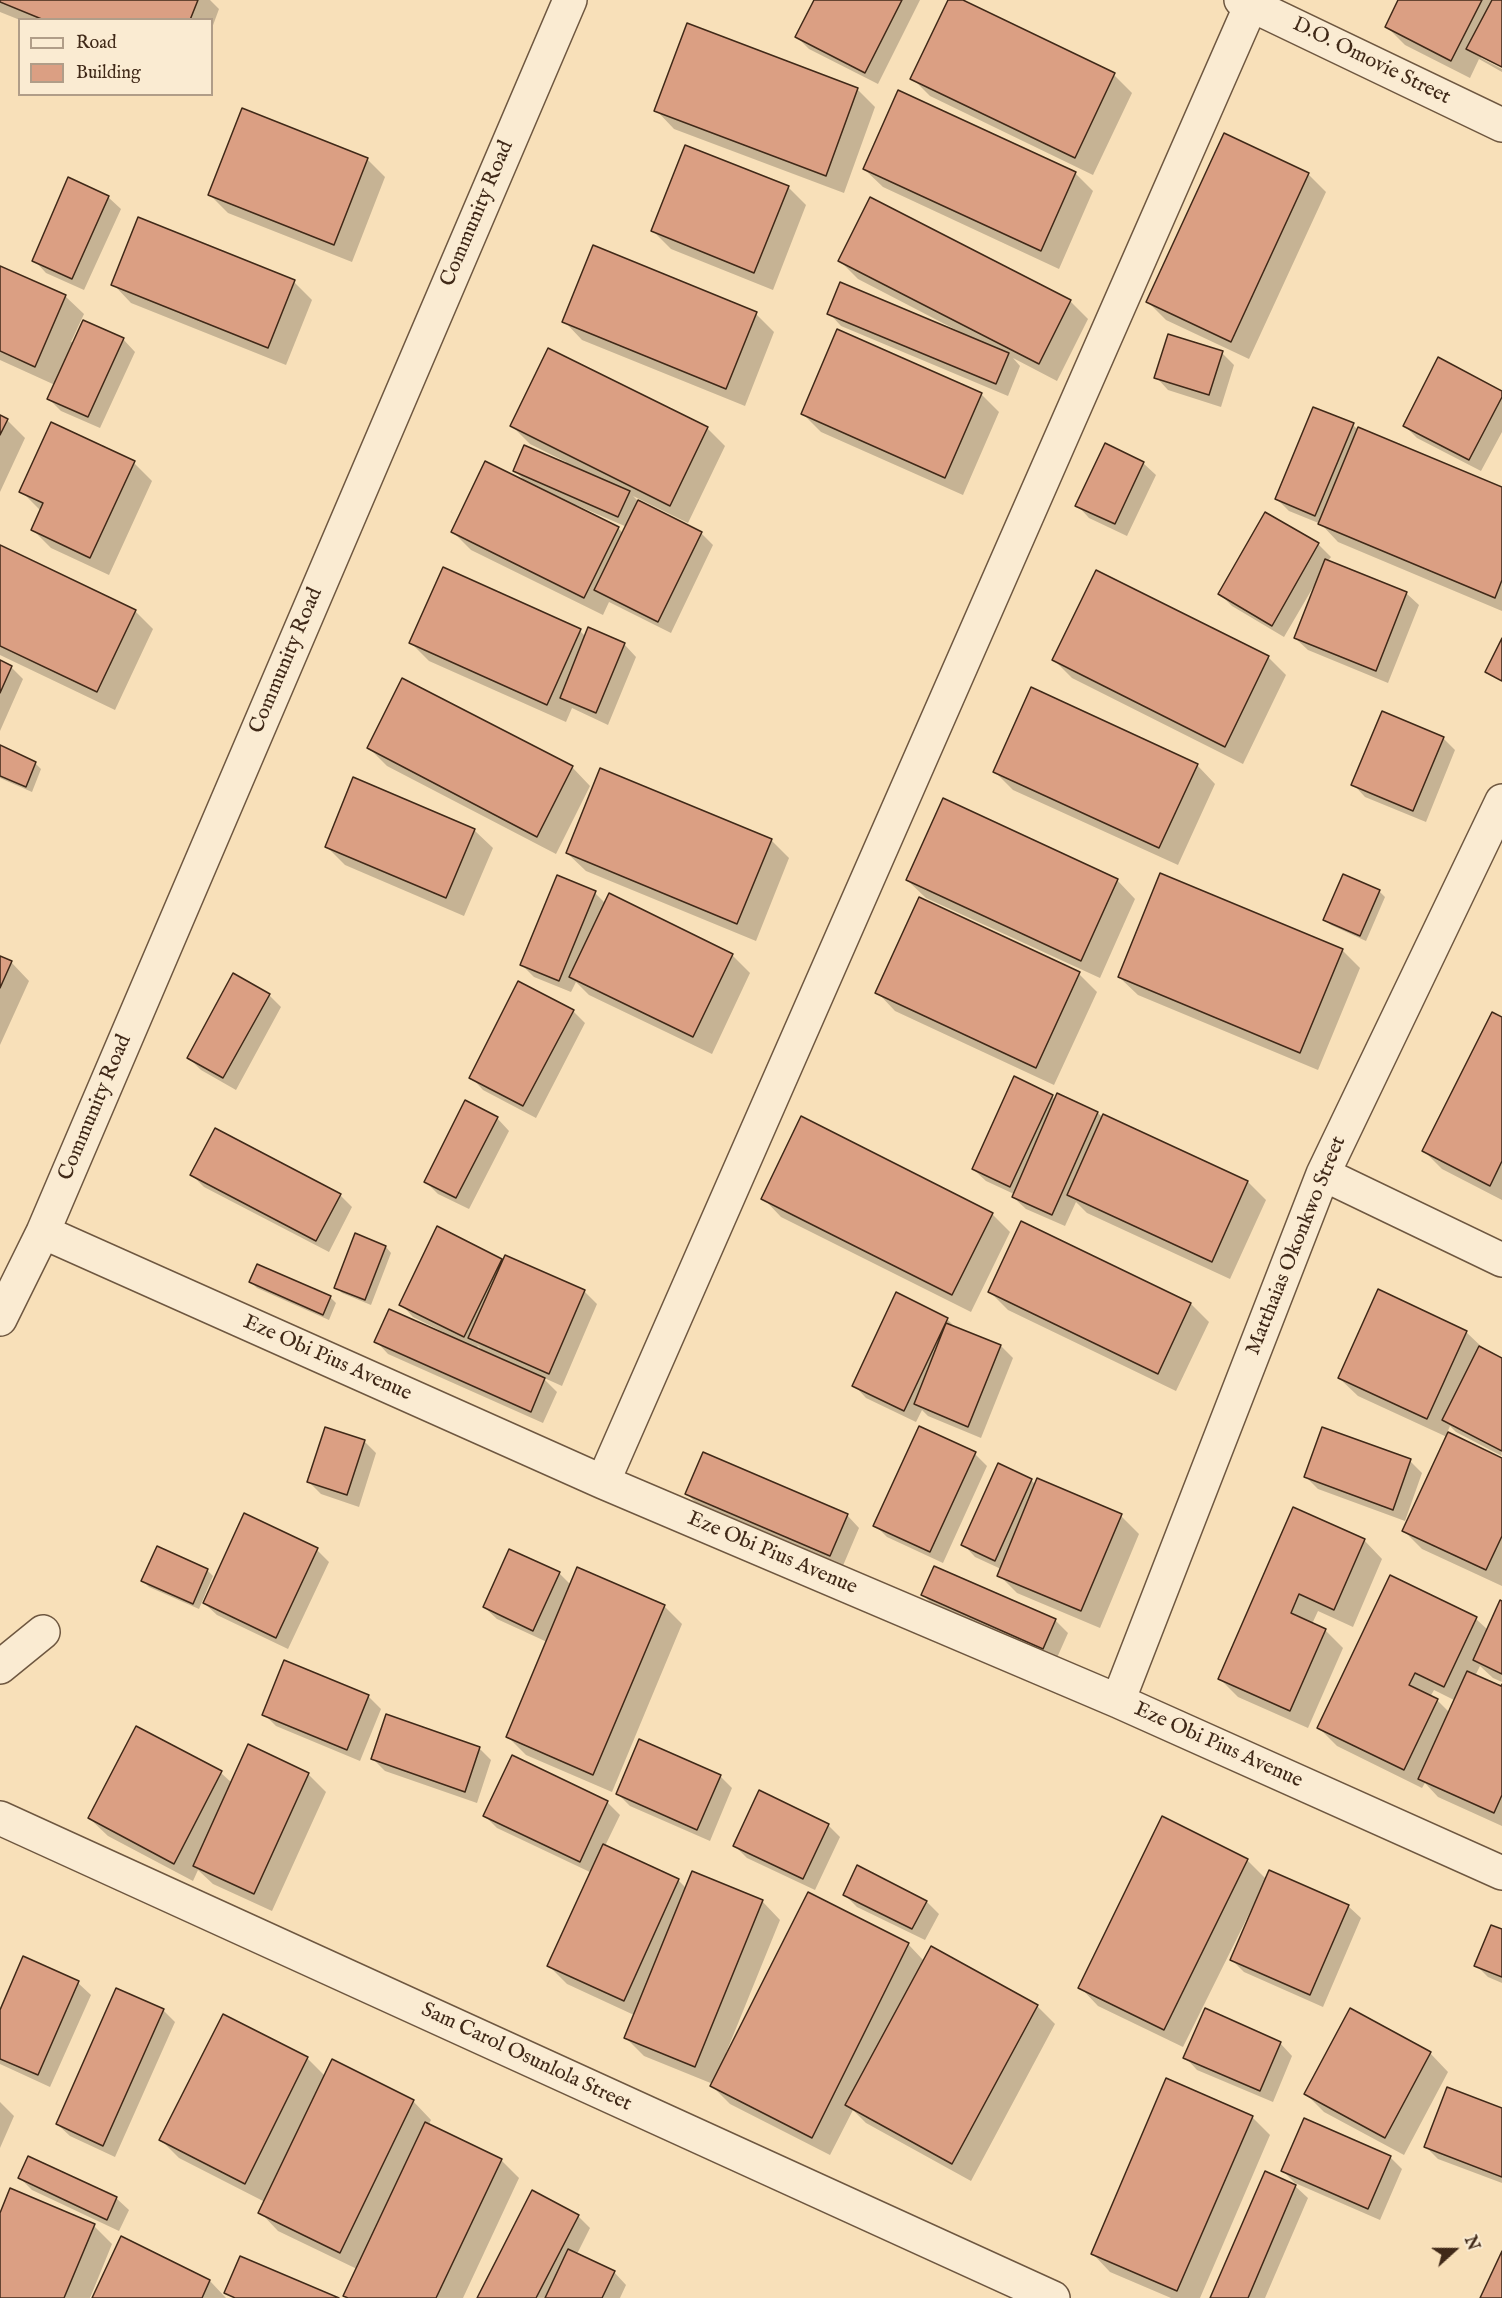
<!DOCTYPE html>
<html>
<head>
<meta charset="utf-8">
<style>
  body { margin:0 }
  #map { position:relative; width:1502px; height:2298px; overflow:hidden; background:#f8e0b9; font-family:"IM FELL English",serif }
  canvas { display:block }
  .legend { position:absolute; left:18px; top:18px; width:195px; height:78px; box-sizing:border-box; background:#faebd2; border:2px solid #b09d88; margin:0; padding:8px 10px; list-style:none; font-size:18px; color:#402918 }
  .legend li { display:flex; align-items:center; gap:12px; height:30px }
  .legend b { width:30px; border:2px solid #b09d88 }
  .north { position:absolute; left:1424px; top:2220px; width:60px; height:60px; -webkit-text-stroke:4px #faebd2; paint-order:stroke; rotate:69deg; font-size:16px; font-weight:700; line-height:24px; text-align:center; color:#402918 }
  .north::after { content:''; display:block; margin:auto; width:21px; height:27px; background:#402918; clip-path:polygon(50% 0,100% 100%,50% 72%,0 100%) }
</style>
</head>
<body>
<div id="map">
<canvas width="1502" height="2298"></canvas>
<ul class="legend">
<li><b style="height:8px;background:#faebd2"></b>Road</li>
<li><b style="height:16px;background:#db9f83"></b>Building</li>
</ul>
<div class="north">N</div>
</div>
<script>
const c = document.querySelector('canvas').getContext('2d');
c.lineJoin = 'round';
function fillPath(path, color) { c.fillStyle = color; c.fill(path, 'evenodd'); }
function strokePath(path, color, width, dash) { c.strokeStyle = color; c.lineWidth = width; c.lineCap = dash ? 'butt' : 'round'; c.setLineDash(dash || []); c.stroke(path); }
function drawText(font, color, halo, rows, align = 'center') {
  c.font = font + ' "IM FELL English",serif'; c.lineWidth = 5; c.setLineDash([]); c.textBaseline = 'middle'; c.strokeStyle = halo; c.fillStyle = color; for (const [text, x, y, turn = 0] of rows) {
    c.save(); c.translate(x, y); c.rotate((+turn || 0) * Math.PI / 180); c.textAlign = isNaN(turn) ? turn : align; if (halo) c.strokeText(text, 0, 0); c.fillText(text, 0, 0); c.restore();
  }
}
fillPath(new Path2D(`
  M 0,0 L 210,0 L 219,9 L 212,28 L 212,20 L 20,20 L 0,12 Z
  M 816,0 L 920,0 L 878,84 L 809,49 L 797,37 Z
  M 949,0 L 959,0 L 1114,75 L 1132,93 L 1093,175 L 930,96 L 912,78 Z
  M 1400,0 L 1502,0 L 1502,66 L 1481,54 L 1481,58 L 1502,69 L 1502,72 L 1479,59 L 1470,78 L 1405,45 L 1387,27 Z
  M 857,89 L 875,107 L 844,193 L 674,129 L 656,110 Z
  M 367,159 L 385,177 L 352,262 L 228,213 L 210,195 Z
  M 864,169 L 1075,173 L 1093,191 L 1059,269 L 883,187 Z
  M 1308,174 L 1326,192 L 1249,359 L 1166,320 L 1148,302 Z
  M 788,187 L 806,205 L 773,290 L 671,249 L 653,231 Z
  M 108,197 L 121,209 L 84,290 L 46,273 L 34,260 Z
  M 840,261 L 1070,301 L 1088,319 L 1057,381 L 1013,358 L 1020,366 L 1008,396 L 841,326 L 829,313 L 959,334 L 960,332 L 858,279 Z
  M 0,267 L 65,296 L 84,314 L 71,342 L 123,339 L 135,352 L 100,428 L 61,411 L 49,399 L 55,385 L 0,360 Z
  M 294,282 L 312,300 L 286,365 L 131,303 L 113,284 Z
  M 756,314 L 774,332 L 745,406 L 582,340 L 564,321 Z
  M 1222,353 L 1234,365 L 1221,407 L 1168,390 L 1156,377 Z
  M 1502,392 L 1502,432 L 1481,471 L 1417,438 L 1404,425 Z
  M 981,394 L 999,412 L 963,495 L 821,432 L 803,414 Z
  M 0,417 L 7,420 L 25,438 L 0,492 Z
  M 1353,425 L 1358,430 L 1502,489 L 1502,611 L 1338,542 L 1321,524 L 1289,511 L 1277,499 Z
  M 512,426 L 707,428 L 725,446 L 688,523 L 633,496 L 641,504 L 701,533 L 713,545 L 671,633 L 609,602 L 603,615 L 471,550 L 453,532 L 527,483 L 515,471 L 565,464 L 566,462 L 530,444 ZM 576,505 L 627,527 L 624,534 L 618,528 L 575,507 Z
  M 134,463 L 152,481 L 109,575 L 51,548 L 33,530 L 41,511 L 21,491 Z
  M 1143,463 L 1156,475 L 1127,536 L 1089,518 L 1077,505 Z
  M 1265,514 L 1319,545 L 1331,557 L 1328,561 L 1406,593 L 1419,605 L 1388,683 L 1308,650 L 1295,638 L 1316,585 L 1315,584 L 1284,637 L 1232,606 L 1219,593 Z
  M 0,546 L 135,611 L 153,629 L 115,710 L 0,655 Z
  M 580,631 L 586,637 L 624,644 L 636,657 L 608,725 L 572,708 L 566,722 L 429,661 L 411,643 Z
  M 1268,657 L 1286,675 L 1243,764 L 1072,678 L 1054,660 Z
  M 0,662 L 11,667 L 23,679 L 0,731 Z
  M 1443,738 L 1455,750 L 1426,822 L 1365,797 L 1353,784 Z
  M 0,747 L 35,763 L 41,769 L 32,792 L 0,778 Z
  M 369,748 L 572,767 L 590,786 L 556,854 L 387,766 Z
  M 1197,765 L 1215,784 L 1178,865 L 1013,790 L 995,772 Z
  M 474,830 L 493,848 L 464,916 L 345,865 L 326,846 Z
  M 771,840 L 789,858 L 756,941 L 586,871 L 567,853 Z
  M 907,880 L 1117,880 L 1135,899 L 1100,978 L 926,898 Z
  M 1379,891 L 1385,897 L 1366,941 L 1331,925 L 1325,920 Z
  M 595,893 L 606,904 L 732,955 L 750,973 L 712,1054 L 589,995 L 576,982 L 571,992 L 534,977 L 522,965 Z
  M 1342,950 L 1360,968 L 1318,1070 L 1138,995 L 1119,977 Z
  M 0,957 L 11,962 L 29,981 L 0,1045 Z
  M 1079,974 L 1097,992 L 1054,1085 L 895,1011 L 877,992 Z
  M 269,995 L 281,1007 L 236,1090 L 201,1070 L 189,1058 Z
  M 573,1011 L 585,1023 L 536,1118 L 483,1090 L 471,1077 Z
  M 1502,1019 L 1502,1200 L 1442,1169 L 1424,1151 Z
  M 1052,1096 L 1055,1100 L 1098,1113 L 1103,1118 L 1104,1116 L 1248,1182 L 1266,1200 L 1230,1279 L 1087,1213 L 1076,1202 L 1065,1226 L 1026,1209 L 1013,1197 L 1014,1194 L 986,1181 L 973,1169 Z
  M 497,1118 L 509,1131 L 469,1209 L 438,1194 L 426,1182 Z
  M 192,1175 L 340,1195 L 352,1207 L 329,1252 L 204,1187 Z
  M 763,1198 L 992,1214 L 1010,1232 L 971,1312 L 781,1217 Z
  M 438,1228 L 504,1261 L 506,1257 L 585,1292 L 597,1304 L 562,1386 L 542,1377 L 557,1392 L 543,1423 L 388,1354 L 376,1341 L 442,1334 L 443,1332 L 413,1317 L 401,1304 ZM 478,1346 L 485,1353 L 476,1349 Z
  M 386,1247 L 391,1253 L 371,1305 L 342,1293 L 336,1287 Z
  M 251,1282 L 330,1297 L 336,1303 L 329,1320 L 257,1288 Z
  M 990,1292 L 1191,1304 L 1209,1322 L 1176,1391 L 1008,1310 Z
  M 947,1319 L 956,1328 L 1001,1346 L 1013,1358 L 981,1438 L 928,1416 L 922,1410 L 916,1422 L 866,1398 L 854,1385 Z
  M 1466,1332 L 1485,1350 L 1502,1359 L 1502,1456 L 1456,1432 L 1450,1426 L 1447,1433 L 1502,1459 L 1502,1586 L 1422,1549 L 1404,1531 L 1447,1437 L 1358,1396 L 1339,1378 Z
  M 364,1441 L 376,1453 L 359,1507 L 321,1494 L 309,1482 Z
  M 975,1454 L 987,1466 L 943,1563 L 887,1537 L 875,1525 Z
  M 1410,1461 L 1422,1473 L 1405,1521 L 1318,1489 L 1306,1477 Z
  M 1031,1480 L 1036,1485 L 1121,1516 L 1139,1534 L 1100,1628 L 1017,1593 L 999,1575 L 1001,1569 L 975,1557 L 963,1544 Z
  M 687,1494 L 847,1515 L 859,1528 L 842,1568 L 699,1506 Z
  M 1293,1509 L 1364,1540 L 1382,1559 L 1353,1627 L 1318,1611 L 1312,1624 L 1325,1630 L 1343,1648 L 1308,1728 L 1238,1697 L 1220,1679 Z
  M 158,1548 L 207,1570 L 213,1576 L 199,1609 L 149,1587 L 143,1581 Z
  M 317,1550 L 329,1562 L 288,1649 L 217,1615 L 204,1603 Z
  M 559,1573 L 571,1585 L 664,1606 L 682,1624 L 612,1792 L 526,1755 L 507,1736 L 547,1642 L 497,1619 L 484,1607 Z
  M 923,1595 L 1055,1620 L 1068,1633 L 1056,1660 L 935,1607 Z
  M 1502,1603 L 1502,1682 L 1493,1678 L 1480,1666 L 1475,1676 L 1502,1687 L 1502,1826 L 1438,1797 L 1425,1783 L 1422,1788 L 1337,1746 L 1319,1728 L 1476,1619 L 1488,1630 ZM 1434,1690 L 1456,1701 L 1450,1713 L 1437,1700 L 1430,1697 Z
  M 285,1662 L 369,1697 L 381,1709 L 360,1761 L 276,1726 L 264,1714 Z
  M 136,1728 L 221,1773 L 232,1783 L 308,1774 L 326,1792 L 272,1911 L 213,1884 L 198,1870 L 193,1881 L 108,1836 L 89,1818 Z
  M 479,1748 L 491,1760 L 477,1803 L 385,1771 L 373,1759 Z
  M 513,1757 L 607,1802 L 620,1815 L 605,1846 L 678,1880 L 686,1888 L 762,1901 L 780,1920 L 726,2053 L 728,2054 L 908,1944 L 924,1961 L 1037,2006 L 1055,2024 L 971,2181 L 866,2123 L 853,2110 L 830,2155 L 730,2104 L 712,2086 L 713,2084 L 644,2056 L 625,2037 L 634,2015 L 567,1984 L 549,1966 L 592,1873 L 497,1828 L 485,1816 Z
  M 720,1776 L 732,1788 L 710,1841 L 630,1806 L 618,1794 Z
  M 1163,1818 L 1248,1861 L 1267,1880 L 1348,1906 L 1361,1918 L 1323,2007 L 1244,1972 L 1232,1960 L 1256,1905 L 1254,1904 L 1183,2047 L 1098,2006 L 1080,1987 Z
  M 828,1825 L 840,1837 L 815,1890 L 747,1858 L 735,1846 Z
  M 858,1867 L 927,1902 L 939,1914 L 925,1940 L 857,1907 L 844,1894 Z
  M 1502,1931 L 1502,1983 L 1488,1977 L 1476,1965 Z
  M 24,1958 L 78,1983 L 91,1995 L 50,2087 L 0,2064 L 0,2014 Z
  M 163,2010 L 175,2022 L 115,2157 L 70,2136 L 57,2124 Z
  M 224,2016 L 307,2058 L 325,2076 L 413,2101 L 431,2120 L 428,2126 L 501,2160 L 519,2178 L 463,2298 L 348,2298 L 345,2295 L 357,2269 L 278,2231 L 260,2212 L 265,2202 L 179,2158 L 161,2140 Z
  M 1280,2043 L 1292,2056 L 1273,2102 L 1197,2070 L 1185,2057 Z
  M 1430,2053 L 1448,2072 L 1404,2155 L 1324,2112 L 1306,2094 Z
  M 0,2102 L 14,2116 L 0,2148 Z
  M 1502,2109 L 1502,2183 L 1438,2159 L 1426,2147 Z
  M 1252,2117 L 1270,2135 L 1200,2298 L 1171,2298 L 1110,2272 L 1092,2253 Z
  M 1390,2157 L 1402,2169 L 1380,2220 L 1295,2183 L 1283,2171 Z
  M 20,2178 L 116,2198 L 129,2210 L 119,2231 L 32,2190 Z
  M 1295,2186 L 1308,2198 L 1265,2298 L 1212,2298 Z
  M 0,2216 L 94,2226 L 112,2244 L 90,2298 L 0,2298 Z
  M 578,2216 L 590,2228 L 577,2254 L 614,2272 L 626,2285 L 620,2298 L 479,2298 Z
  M 122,2238 L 210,2281 L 226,2298 L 94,2298 Z`), '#0003');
const building = new Path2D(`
  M 0,0 L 198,0 L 190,20 L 44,20 L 0,2 Z
  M 814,0 L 902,0 L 865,73 L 795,37 Z
  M 948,0 L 963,0 L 1115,73 L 1075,158 L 910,79 Z
  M 1398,0 L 1482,0 L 1451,61 L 1385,27 Z
  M 1492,0 L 1502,0 L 1502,67 L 1466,49 Z
  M 687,23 L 858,88 L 826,176 L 654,111 Z
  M 898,90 L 1076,172 L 1041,251 L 863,169 Z
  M 242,108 L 368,158 L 334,245 L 208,195 Z
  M 1224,133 L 1309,173 L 1231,342 L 1146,302 Z
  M 685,145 L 789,186 L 754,273 L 651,231 Z
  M 68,177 L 109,196 L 72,279 L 32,261 Z
  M 870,197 L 1071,300 L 1039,364 L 838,261 Z
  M 138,217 L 295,280 L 268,348 L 111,285 Z
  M 593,245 L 757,312 L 726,389 L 562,322 Z
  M 0,266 L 66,295 L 35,367 L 0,351 Z
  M 840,282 L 1009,353 L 996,384 L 827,314 Z
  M 83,320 L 124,338 L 88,417 L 47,399 Z
  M 837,329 L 982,393 L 945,478 L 801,414 Z
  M 1168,334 L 1223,351 L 1209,395 L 1154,378 Z
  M 548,348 L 708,427 L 670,506 L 510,426 Z
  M 1438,357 L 1502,391 L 1502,397 L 1469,460 L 1403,426 Z
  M 1313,407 L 1354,423 L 1315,516 L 1275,499 Z
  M 0,415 L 8,419 L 0,435 Z
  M 51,422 L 135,461 L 90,558 L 31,530 L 43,503 L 19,492 Z
  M 1358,427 L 1502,487 L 1502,580 L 1495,598 L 1318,524 Z
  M 1105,443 L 1144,462 L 1115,524 L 1075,506 Z
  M 524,445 L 630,491 L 618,517 L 513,471 Z
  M 485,461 L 619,527 L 584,598 L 451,532 Z
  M 638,500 L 702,532 L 658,622 L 594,590 Z
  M 1265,512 L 1319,543 L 1272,626 L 1218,594 Z
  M 0,545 L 136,610 L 97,692 L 0,646 Z
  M 1325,559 L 1407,592 L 1376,671 L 1294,638 Z
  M 443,567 L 581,629 L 547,705 L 409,643 Z
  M 1096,570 L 1269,656 L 1225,747 L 1052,660 Z
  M 588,627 L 625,643 L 596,713 L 560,698 Z
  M 1502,638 L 1502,681 L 1485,672 Z
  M 0,660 L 12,666 L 0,693 Z
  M 402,678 L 573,766 L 537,837 L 367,748 Z
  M 1031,687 L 1198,764 L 1159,848 L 993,772 Z
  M 1382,711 L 1444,737 L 1413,811 L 1351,785 Z
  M 0,745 L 36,762 L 26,787 L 0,776 Z
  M 600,768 L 772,839 L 737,924 L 566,853 Z
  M 353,777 L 475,829 L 446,898 L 325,847 Z
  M 943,798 L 1118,879 L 1081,961 L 906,880 Z
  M 1160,873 L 1343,949 L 1300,1053 L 1118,977 Z
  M 1343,874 L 1380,890 L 1360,936 L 1323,920 Z
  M 557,875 L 596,891 L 559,981 L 520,965 Z
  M 609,893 L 733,954 L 693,1037 L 569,977 Z
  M 919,897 L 1080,972 L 1036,1068 L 875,993 Z
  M 0,956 L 12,961 L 0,988 Z
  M 233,973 L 270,994 L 223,1078 L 187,1058 Z
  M 518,981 L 574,1010 L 523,1106 L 469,1078 Z
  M 1492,1012 L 1502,1017 L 1502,1161 L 1490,1186 L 1422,1151 Z
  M 1014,1076 L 1053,1095 L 1010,1187 L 972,1169 Z
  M 1057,1093 L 1098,1112 L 1052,1215 L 1012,1197 Z
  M 465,1100 L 498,1117 L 456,1198 L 424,1182 Z
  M 1103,1114 L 1248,1181 L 1212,1262 L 1067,1195 Z
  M 801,1116 L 993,1213 L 952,1295 L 761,1199 Z
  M 215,1128 L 341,1194 L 316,1241 L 190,1175 Z
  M 1021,1221 L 1191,1303 L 1158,1374 L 988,1292 Z
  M 437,1226 L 502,1259 L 464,1337 L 399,1305 Z
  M 355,1233 L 386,1246 L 365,1300 L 334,1288 Z
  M 505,1255 L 585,1290 L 549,1374 L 468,1338 Z
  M 257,1264 L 331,1296 L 323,1315 L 249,1282 Z
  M 1378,1289 L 1467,1331 L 1427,1419 L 1338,1378 Z
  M 896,1292 L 948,1318 L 904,1411 L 852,1386 Z
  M 389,1309 L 545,1378 L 531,1412 L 374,1342 Z
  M 946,1323 L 1001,1345 L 968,1427 L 914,1404 Z
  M 1479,1346 L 1502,1358 L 1502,1451 L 1442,1420 Z
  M 919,1426 L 976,1452 L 930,1552 L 873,1526 Z
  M 325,1427 L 365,1440 L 347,1495 L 307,1482 Z
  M 1322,1427 L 1411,1459 L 1393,1510 L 1304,1477 Z
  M 1448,1432 L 1502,1458 L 1502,1536 L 1486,1570 L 1402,1531 Z
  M 703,1452 L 848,1514 L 830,1556 L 685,1494 Z
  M 998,1463 L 1032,1479 L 995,1561 L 961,1545 Z
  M 1037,1478 L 1122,1514 L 1081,1611 L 997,1576 Z
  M 1293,1507 L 1365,1539 L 1334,1610 L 1299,1594 L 1291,1613 L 1326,1629 L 1290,1711 L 1218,1679 Z
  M 244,1513 L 318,1548 L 276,1638 L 203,1603 Z
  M 157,1546 L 208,1569 L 193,1604 L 141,1581 Z
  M 509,1549 L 560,1572 L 533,1631 L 483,1607 Z
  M 934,1566 L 1056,1619 L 1043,1649 L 921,1595 Z
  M 577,1567 L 665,1605 L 593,1775 L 506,1737 Z
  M 1390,1575 L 1477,1617 L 1444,1687 L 1415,1673 L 1409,1685 L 1438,1699 L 1404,1770 L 1317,1728 Z
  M 1500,1600 L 1502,1601 L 1502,1674 L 1473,1660 Z
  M 284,1660 L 369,1695 L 347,1750 L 262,1715 Z
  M 1467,1671 L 1501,1686 L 1502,1684 L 1502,1795 L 1494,1813 L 1418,1779 Z
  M 386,1714 L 480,1747 L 465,1792 L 371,1759 Z
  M 136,1726 L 222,1771 L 174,1864 L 88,1818 Z
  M 639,1739 L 721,1775 L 697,1830 L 616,1794 Z
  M 248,1744 L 309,1773 L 254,1894 L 193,1866 Z
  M 512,1755 L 608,1801 L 580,1862 L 483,1816 Z
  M 759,1790 L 829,1824 L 803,1879 L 733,1846 Z
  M 1162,1816 L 1248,1859 L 1164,2030 L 1078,1988 Z
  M 603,1844 L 679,1879 L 624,2001 L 547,1966 Z
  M 857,1865 L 927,1901 L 912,1929 L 843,1895 Z
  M 1269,1870 L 1349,1905 L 1310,1995 L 1230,1960 Z
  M 692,1871 L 763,1900 L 695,2067 L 624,2038 Z
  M 808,1892 L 909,1943 L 812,2138 L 710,2086 Z
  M 1491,1925 L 1502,1929 L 1502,1977 L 1474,1966 Z
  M 931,1946 L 1038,2005 L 952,2164 L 845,2105 Z
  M 23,1956 L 79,1981 L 38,2075 L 0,2059 L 0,2010 Z
  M 116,1988 L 164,2009 L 103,2146 L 56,2124 Z
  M 1205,2008 L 1281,2042 L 1260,2091 L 1183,2058 Z
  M 1350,2008 L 1431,2052 L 1385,2138 L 1304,2094 Z
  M 223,2014 L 308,2057 L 245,2184 L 159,2140 Z
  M 332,2059 L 414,2100 L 340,2253 L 258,2213 Z
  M 1166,2078 L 1253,2116 L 1177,2291 L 1091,2254 Z
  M 1447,2087 L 1502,2108 L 1502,2177 L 1424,2147 Z
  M 1304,2118 L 1391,2156 L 1368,2209 L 1281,2171 Z
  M 425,2122 L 502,2159 L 436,2298 L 348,2298 L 343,2296 Z
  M 28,2156 L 117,2197 L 107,2220 L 18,2178 Z
  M 1265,2171 L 1296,2185 L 1248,2298 L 1210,2298 Z
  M 10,2188 L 95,2224 L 64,2298 L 0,2298 L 0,2213 Z
  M 532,2190 L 579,2215 L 536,2298 L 477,2298 Z
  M 121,2236 L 210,2280 L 202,2298 L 92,2298 Z
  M 568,2249 L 615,2271 L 602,2298 L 545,2298 Z
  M 1502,2251 L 1502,2298 L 1480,2298 Z
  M 240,2256 L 339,2298 L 235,2298 L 224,2293 Z`);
fillPath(building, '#db9f83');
strokePath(building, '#402918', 1.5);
const minor = new Path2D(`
  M 1241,0 L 1502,125
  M 1323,1174 L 1502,1260
  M 43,1232 L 603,1482 L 1118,1701 L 1502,1873
  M 0,1319 L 43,1232 L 570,0
  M 603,1482 L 1251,5
  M 0,1667 L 43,1632
  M 1118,1701 L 1323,1174 L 1502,801
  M 0,1818 L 1053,2298`);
strokePath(minor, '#6e5740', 36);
strokePath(minor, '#faebd2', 33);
drawText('21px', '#402918', '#faebd2', [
  ["D.O. Omovie Street",1371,62,26],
  ["Community Road",478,214,-67],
  ["Community Road",287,661,-67],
  ["Community Road",96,1108,-67],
  ["Matthaias Okonkwo Street",1297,1246,-68],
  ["Eze Obi Pius Avenue",327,1359,24],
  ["Eze Obi Pius Avenue",772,1554,23],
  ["Eze Obi Pius Avenue",1218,1746,24],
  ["Sam Carol Osunlola Street",526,2058,25]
]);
</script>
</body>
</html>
